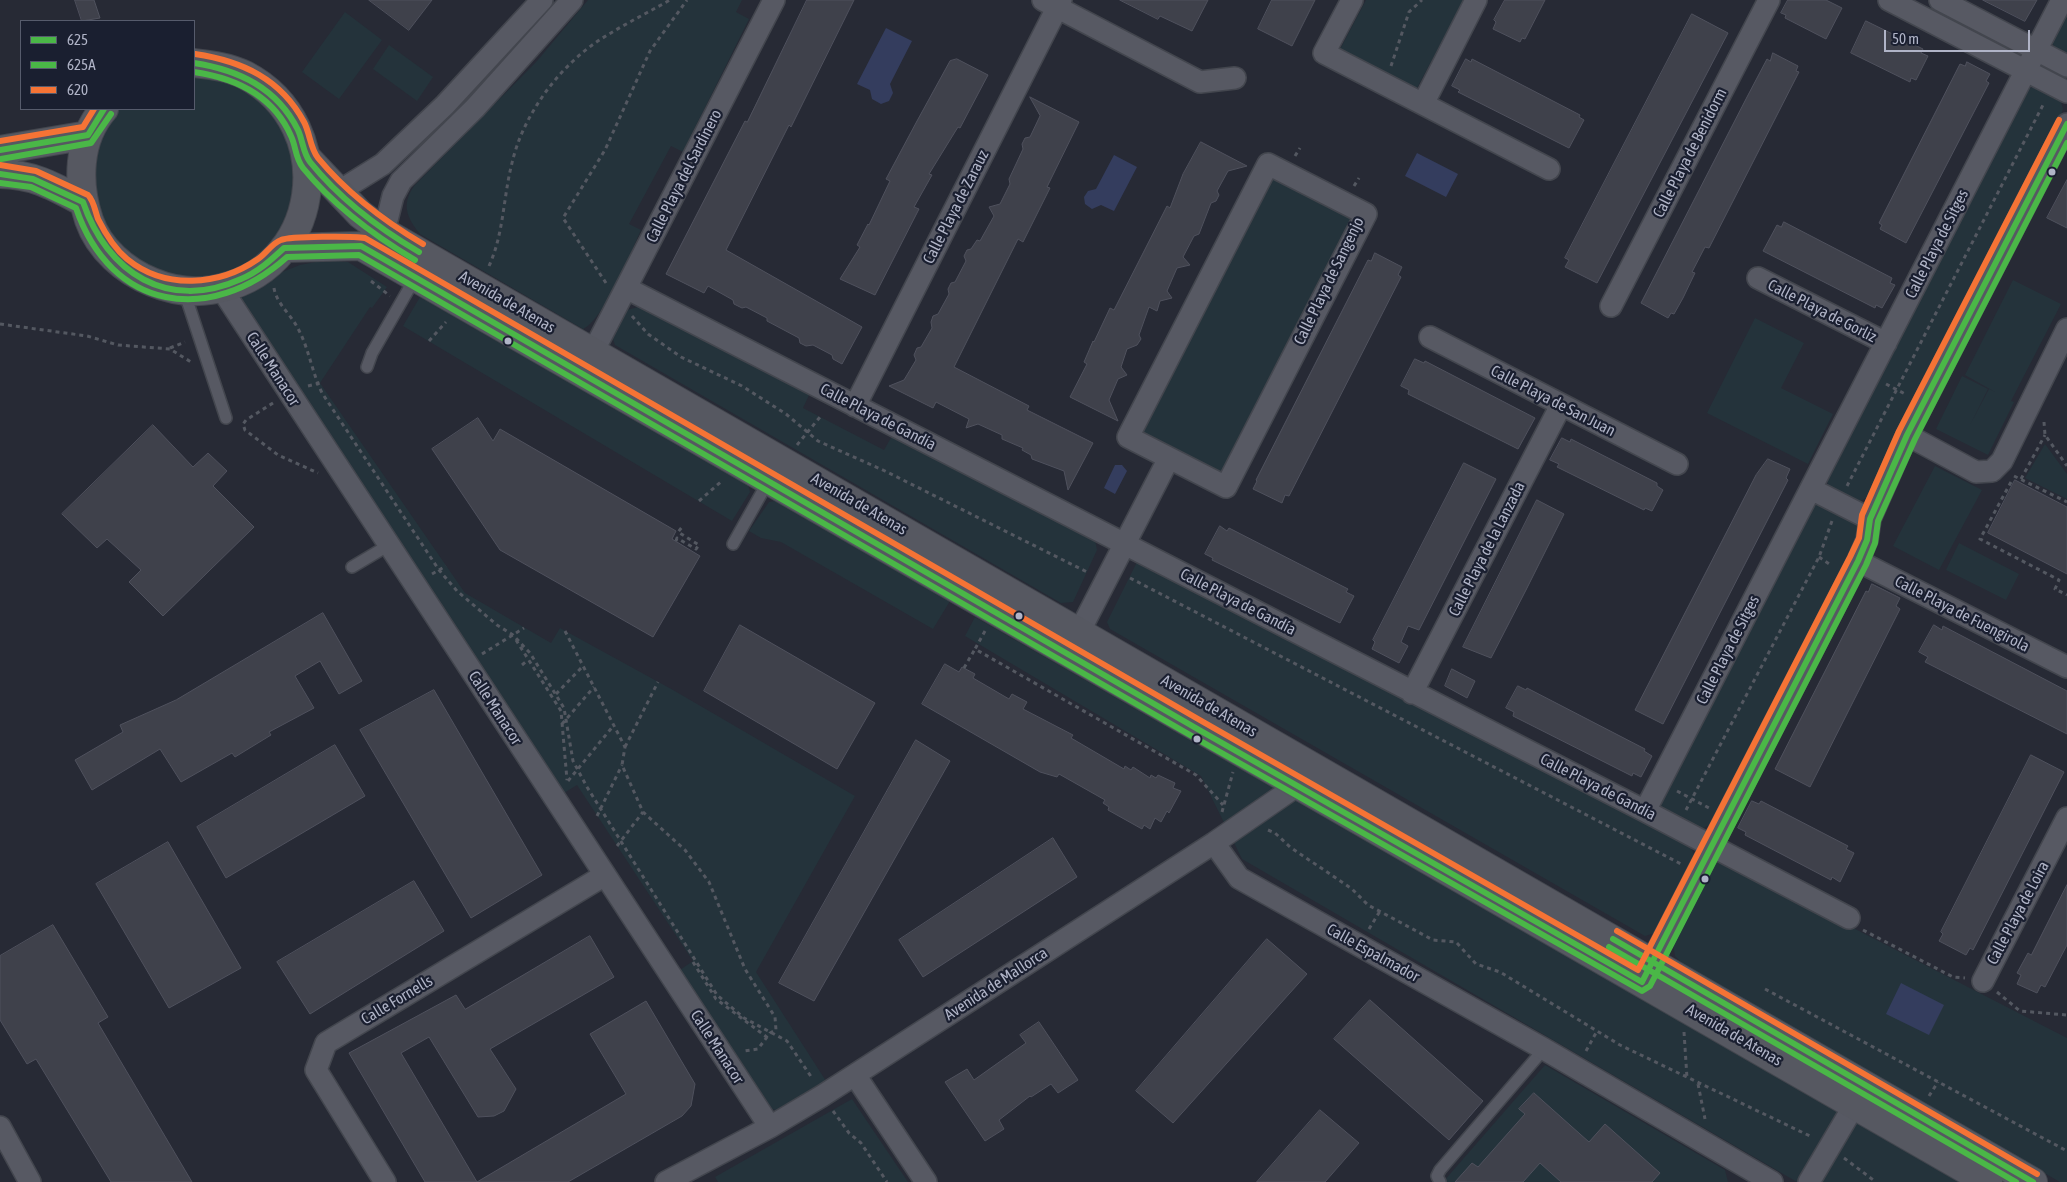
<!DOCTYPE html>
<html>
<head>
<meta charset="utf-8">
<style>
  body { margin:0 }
  #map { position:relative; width:2067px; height:1182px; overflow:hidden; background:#272a35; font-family:"Asap Condensed",sans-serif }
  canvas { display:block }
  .legend { position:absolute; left:20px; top:20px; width:175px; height:90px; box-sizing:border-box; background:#1a1f30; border:1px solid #565b6c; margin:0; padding:6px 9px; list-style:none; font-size:15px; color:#b0b4c7 }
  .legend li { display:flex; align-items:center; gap:10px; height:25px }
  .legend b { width:25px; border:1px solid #565b6c }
  .scale { position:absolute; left:1884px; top:30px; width:146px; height:22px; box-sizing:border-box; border:2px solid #b0b4c7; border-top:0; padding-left:6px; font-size:15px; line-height:18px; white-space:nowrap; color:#b0b4c7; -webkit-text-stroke:4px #1a1f30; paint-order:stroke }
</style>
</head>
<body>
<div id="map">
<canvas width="2067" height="1182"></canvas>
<ul class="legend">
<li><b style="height:6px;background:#4ab747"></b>625</li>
<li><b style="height:6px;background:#4ab747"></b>625A</li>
<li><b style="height:6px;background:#f57335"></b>620</li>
</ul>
<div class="scale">50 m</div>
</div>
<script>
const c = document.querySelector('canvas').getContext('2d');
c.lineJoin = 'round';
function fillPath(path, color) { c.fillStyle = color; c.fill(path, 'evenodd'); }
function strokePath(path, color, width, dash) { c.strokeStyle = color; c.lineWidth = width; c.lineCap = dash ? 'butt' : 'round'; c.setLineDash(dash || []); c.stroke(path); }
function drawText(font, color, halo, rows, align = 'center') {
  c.font = font + ' "Asap Condensed",sans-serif'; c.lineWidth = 4.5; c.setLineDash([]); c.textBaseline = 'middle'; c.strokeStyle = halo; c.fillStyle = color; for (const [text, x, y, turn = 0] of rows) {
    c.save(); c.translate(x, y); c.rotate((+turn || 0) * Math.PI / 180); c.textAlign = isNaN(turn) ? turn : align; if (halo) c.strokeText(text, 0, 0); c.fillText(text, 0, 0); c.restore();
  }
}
fillPath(new Path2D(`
  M 588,0 L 742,0 L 736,12 L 749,19 L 683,152 L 671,146 L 629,224 L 641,230 C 631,252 603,321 583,329 L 420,234 C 407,218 401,205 414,186 L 537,61 Z
  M 1366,0 L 1464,0 L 1417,88 L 1339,51 Z
  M 2067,6 L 2067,54 L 2055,48 L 2050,39 Z
  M 345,12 L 382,40 L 339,99 L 302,72 Z
  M 389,45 L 433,77 L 417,101 L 373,69 Z
  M 194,74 L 227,79 L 260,97 L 292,142 L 296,197 L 272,246 L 244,268 L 192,280 L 141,265 L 114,241 L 97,210 L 93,157 L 105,124 L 117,109 L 194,109 Z
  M 2033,87 L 2061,102 L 2063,109 L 2060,118 L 1866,498 L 1857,503 L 1829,487 L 1826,477 L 2028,89 Z
  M 1272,177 L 1353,218 L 1221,475 L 1141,434 Z
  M 326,260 L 348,262 L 387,287 L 372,308 L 370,307 L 320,383 L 465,593 L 551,643 L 560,628 L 673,690 L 855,796 L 756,972 L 826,1081 L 776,1110 L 772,1109 L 680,970 L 693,961 L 577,785 L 564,793 L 559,786 L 238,299 L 277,274 L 300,265 Z
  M 2013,280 L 2061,304 L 2011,401 L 2014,402 L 1988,455 L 1936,429 L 1962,376 L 1988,389 L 1970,425 L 1989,389 L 1995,392 L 1965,375 Z
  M 420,297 L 748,485 L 750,492 L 732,521 L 403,326 Z
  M 638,307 L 810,393 L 803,408 L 884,450 L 892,436 L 1095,540 L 1097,550 L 1073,602 L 1061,603 L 615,345 L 613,339 L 627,310 Z
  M 1755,318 L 1804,343 L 1781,388 L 1833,414 L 1808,464 L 1707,413 Z
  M 2045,444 L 2067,474 L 2067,499 L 2025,478 Z
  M 1935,466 L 1982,490 L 1939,570 L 1893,546 Z
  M 775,501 L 950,601 L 933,629 L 781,542 L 761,538 L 749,531 L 769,502 Z
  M 1820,503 L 1858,523 L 1862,538 L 1711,824 L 1700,830 L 1682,818 L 1662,810 L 1660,798 L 1810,509 Z
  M 1959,543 L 2019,574 L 2006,600 L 1946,570 Z
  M 1137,562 L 1691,846 L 1694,856 L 1655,933 L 1645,936 L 1110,629 L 1107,622 Z
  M 975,617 L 1961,1182 L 1797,1182 L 1242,859 L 1201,776 L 965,636 Z
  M 1721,860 L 2067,1038 L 2067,1182 L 2060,1182 L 1686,967 L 1675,956 L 1673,944 L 1713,863 Z
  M 1545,1065 L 1725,1170 L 1728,1182 L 1443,1182 Z
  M 852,1099 L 908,1182 L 718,1182 L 715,1177 Z`), '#24333b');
fillPath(new Path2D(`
  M 886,28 L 912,41 L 890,84 L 893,93 L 889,101 L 881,104 L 872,99 L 870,90 L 857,84 Z
  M 1417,153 L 1458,174 L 1446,197 L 1405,176 Z
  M 1114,155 L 1137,167 L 1114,211 L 1101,205 L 1092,209 L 1085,204 L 1084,197 L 1088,191 L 1096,189 Z
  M 1115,465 L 1122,465 L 1127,471 L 1115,494 L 1104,488 Z
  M 1901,983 L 1944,1005 L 1929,1035 L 1886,1014 Z`), '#343d5e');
const building = new Path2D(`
  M 75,0 L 94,0 L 100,18 L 82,21 Z
  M 369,0 L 432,0 L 409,30 Z
  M 807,0 L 854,0 L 791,127 L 789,125 L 726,250 L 862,327 L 842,364 L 833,359 L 832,355 L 813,345 L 806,346 L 800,343 L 799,338 L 767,321 L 767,318 L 746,307 L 742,308 L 734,304 L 733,300 L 708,286 L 704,293 L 666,274 L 745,121 L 747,122 Z
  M 1120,0 L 1208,0 L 1192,31 L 1160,16 L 1158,19 Z
  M 1272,0 L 1315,0 L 1292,46 L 1258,29 Z
  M 1505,0 L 1545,0 L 1525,39 L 1522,38 L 1520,42 L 1493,29 L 1496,22 L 1494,20 Z
  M 1788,0 L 1826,0 L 1842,8 L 1826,39 L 1785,18 L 1786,15 L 1781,13 Z
  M 1983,0 L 2037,0 L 2025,21 Z
  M 1692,14 L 1728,33 L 1597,283 L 1565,267 L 1569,260 L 1565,258 Z
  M 1866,21 L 1923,49 L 1921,53 L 1928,56 L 1916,80 L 1911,78 L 1910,82 L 1851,53 Z
  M 1773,53 L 1798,66 L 1796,71 L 1799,72 L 1709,248 L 1705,247 L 1692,272 L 1695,273 L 1683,298 L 1674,314 L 1671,313 L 1668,318 L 1641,303 L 1747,97 L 1767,59 L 1770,61 Z
  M 957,59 L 988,75 L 960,128 L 958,127 L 929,174 L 932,175 L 914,207 L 919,209 L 875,295 L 840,279 L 860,247 L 857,245 L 868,224 L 869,225 L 890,181 L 886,179 L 917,121 L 950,61 Z
  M 1466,59 L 1471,62 L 1472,59 L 1580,115 L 1579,117 L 1584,120 L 1569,148 L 1458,92 L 1460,90 L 1452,86 Z
  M 1967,62 L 1990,74 L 1986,81 L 1989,83 L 1906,243 L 1880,229 L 1882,225 L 1879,223 L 1960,64 L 1965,66 Z
  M 1030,97 L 1079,122 L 1047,187 L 1050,188 L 1023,242 L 1018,239 L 954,367 L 1029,406 L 1027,410 L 1093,443 L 1068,490 L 1064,471 L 1032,459 L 1031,455 L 1022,450 L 1023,448 L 1002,439 L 1002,435 L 978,424 L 966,428 L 969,419 L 936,402 L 933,408 L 889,386 L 904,380 L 916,360 L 914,355 L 917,348 L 921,347 L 932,328 L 931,322 L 933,316 L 938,314 L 949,294 L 948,289 L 951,283 L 955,282 L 966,261 L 964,256 L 967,250 L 971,249 L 977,240 L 980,241 L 994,216 L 989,207 L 1000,204 L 1010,184 L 1009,179 L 1023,149 L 1022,144 L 1025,138 L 1030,137 L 1040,116 Z
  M 1201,142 L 1247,166 L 1228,171 L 1217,191 L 1219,195 L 1216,201 L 1211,203 L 1199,234 L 1194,236 L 1183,257 L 1190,265 L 1177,268 L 1167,291 L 1172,298 L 1160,301 L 1157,311 L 1149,307 L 1139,335 L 1141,339 L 1137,345 L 1127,349 L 1121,367 L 1127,375 L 1118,379 L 1109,400 L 1118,421 L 1070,397 L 1087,364 L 1084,362 L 1093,341 L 1094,342 L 1110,308 L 1114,310 L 1167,206 L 1170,208 L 1183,174 Z
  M 2067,180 L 2067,228 L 2047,218 Z
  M 1784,222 L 1892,278 L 1890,283 L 1895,285 L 1882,308 L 1876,305 L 1875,308 L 1763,251 L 1777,225 L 1781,227 Z
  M 1375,253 L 1402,267 L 1398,275 L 1401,277 L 1289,496 L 1285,495 L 1282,503 L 1253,489 L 1257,481 L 1256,480 L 1368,260 L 1371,261 Z
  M 1415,359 L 1424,363 L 1425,361 L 1535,418 L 1518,449 L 1408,394 L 1409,390 L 1401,386 Z
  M 478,418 L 493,441 L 500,429 L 676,531 L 672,539 L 700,556 L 653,637 L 500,550 L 432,449 Z
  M 153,425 L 193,467 L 208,453 L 227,471 L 213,486 L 254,527 L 163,616 L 129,582 L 141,570 L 107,539 L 97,548 L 62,514 Z
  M 1562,438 L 1570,442 L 1571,439 L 1657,483 L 1657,486 L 1663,490 L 1652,511 L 1645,508 L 1644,510 L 1557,467 L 1559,464 L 1550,460 Z
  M 1768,459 L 1790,469 L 1786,478 L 1788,480 L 1663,724 L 1635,710 L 1756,475 Z
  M 1464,463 L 1496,479 L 1419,630 L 1408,626 L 1401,642 L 1408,646 L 1399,663 L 1372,649 L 1375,642 L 1373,640 Z
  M 2015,480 L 2067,507 L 2067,574 L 1988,533 Z
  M 1537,500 L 1564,514 L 1526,590 L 1491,658 L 1463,647 Z
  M 1220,526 L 1227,531 L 1229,528 L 1348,589 L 1346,592 L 1354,596 L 1340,623 L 1212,560 L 1213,558 L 1205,554 Z
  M 1872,584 L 1900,598 L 1896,606 L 1900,609 L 1810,787 L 1775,769 L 1866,591 L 1868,592 Z
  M 323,613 L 362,681 L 339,694 L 320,661 L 295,676 L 314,708 L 269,732 L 271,735 L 235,757 L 232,753 L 181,782 L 160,749 L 92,790 L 75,760 L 123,732 L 120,725 L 176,700 Z
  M 740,625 L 875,703 L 837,769 L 704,691 Z
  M 1934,625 L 1942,630 L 1943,626 L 2067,691 L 2067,734 L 1925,662 L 1928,657 L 1919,652 Z
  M 945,664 L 959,672 L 962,667 L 975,674 L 973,678 L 1009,699 L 1012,694 L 1027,702 L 1023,709 L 1073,735 L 1071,738 L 1124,769 L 1125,766 L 1131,770 L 1133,767 L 1150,778 L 1151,775 L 1156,778 L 1158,775 L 1175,783 L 1173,788 L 1181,791 L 1169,813 L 1167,811 L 1161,822 L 1155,818 L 1150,829 L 1144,825 L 1142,829 L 1108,810 L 1109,807 L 1103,803 L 1105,800 L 1059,774 L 1057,777 L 1040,772 L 922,704 Z
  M 1452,669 L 1475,681 L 1467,698 L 1445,686 Z
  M 1518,686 L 1526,690 L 1527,688 L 1645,749 L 1644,751 L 1652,756 L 1641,777 L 1633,773 L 1632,776 L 1513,716 L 1514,712 L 1506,708 Z
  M 434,690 L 542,875 L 471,918 L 360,730 Z
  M 916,740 L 950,761 L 814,1001 L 779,983 Z
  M 335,745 L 365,796 L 226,878 L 197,827 Z
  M 2031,755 L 2064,772 L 1973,950 L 1970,948 L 1966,955 L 1939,941 L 1943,934 L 1941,932 Z
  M 1752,801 L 1759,804 L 1761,801 L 1848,846 L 1846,849 L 1854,853 L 1840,882 L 1832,877 L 1831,880 L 1745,835 L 1746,832 L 1738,828 Z
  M 1053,838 L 1077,877 L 923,977 L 899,940 Z
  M 168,842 L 241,968 L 169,1008 L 96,884 Z
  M 414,881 L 444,931 L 310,1014 L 277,962 Z
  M 2067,885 L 2067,945 L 2045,987 L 2041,985 L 2037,993 L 2017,984 L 2021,975 L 2017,973 L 2028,953 L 2031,955 Z
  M 53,925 L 108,1017 L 98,1023 L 192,1182 L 111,1182 L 36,1059 L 27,1064 L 0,1020 L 0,956 Z
  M 590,936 L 614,977 L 490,1049 L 516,1089 L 504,1111 L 494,1116 L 478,1117 L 429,1037 L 401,1053 L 477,1182 L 626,1094 L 590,1034 L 646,1001 L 695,1084 L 691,1106 L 682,1116 L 568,1182 L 425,1182 L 349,1053 L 456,995 L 465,1009 Z
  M 1267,939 L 1307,974 L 1173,1123 L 1136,1091 Z
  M 1370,1000 L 1483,1101 L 1449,1140 L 1334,1039 Z
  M 1039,1022 L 1078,1080 L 1058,1093 L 1051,1084 L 1031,1097 L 1030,1096 L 999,1120 L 1004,1129 L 985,1141 L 945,1082 L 967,1069 L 974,1080 L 1026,1043 L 1020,1035 Z
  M 1534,1093 L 1589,1142 L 1605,1124 L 1660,1173 L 1652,1182 L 1561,1182 L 1540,1163 L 1523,1182 L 1455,1182 L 1472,1163 L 1478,1167 L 1525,1114 L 1519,1109 Z
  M 1320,1110 L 1359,1143 L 1325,1182 L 1257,1182 Z`);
fillPath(building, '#3f414b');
strokePath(building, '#4f515d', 1);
const service = new Path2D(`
  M 184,291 L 226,418
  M 367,367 L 372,353 L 415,278
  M 733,544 L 769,480
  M 352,567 L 389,545
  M 1440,1182 L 1437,1176 L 1440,1170 L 1544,1049`);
const minor = new Path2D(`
  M 1043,0 L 1200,82 L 1235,78
  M 1352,0 L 1324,53 L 1423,104 L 1476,0
  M 1889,0 L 2067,92
  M 1940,0 L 2067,66
  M 1423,104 L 1549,169
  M 1268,164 L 1366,214 L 1226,487 L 1128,437 Z
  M 338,192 L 383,164 L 445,105 L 542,0
  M 372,240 L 384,232 L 393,196 L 401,181 L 475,108 L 572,0
  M 1758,278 L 1886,343
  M 221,288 L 770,1127
  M 626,288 L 1645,811 L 1849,918
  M 1611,306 L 1769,0
  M 1430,337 L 1677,464
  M 593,352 L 774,0
  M 855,406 L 1061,0
  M 1907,435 L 1976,472 L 1992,471 L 2002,461 L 2067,329
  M 1811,489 L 1870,519
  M 1858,561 L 2067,667
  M 1072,646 L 1169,458
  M 1412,693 L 1561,405
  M 1645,811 L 2062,0
  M 1214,843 L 1239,878 L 1544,1049 L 1772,1182
  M 1645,975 L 1858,561 L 1867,540 L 1870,519 L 1907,435 L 2067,124
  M 1983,981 L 2067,818
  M 855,1075 L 926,1182
  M 0,1127 L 30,1182
  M 385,1182 L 316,1070 L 326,1043 L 605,875
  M 666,1182 L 770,1127 L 822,1096 L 1214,843 L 1298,785 L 1304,774
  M 1809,1182 L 1862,1092`);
const secondary = new Path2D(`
  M 104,109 C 77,140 77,184 89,220 C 99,249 125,271 152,282 C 171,290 191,293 211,290 C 322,274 342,126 245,75 C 229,67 211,65 194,63
  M 0,150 L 88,135
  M 307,158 L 360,214 L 384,232 L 2033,1182
  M 0,174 C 33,174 55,187 83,202
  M 284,248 L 361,246 L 1988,1182`);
strokePath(service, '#43464e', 14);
strokePath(minor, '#43464e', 24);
strokePath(secondary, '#43464e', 30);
strokePath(new Path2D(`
  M 1391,66 L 1409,12 L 1422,0
  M 1295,156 L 1300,148
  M 1354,186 L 1359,178
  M 489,266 C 504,233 503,198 512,163 C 523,115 559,66 601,39 C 623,25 647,13 670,0
  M 371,281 L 390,296
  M 606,283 L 563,218 L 605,150 L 650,51 L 687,0
  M 274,288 C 276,302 289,313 296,325 C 309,347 311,370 322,393 L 439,570 L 457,591 L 497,625 L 513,635 L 530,653 L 564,708 L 573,761 L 587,787 L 717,995 L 744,1018 L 787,1041 L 812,1078
  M 632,316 L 648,334 L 681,357 L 742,386 L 786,414 L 818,441 L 885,471 L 1087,572
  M 0,324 L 87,336 L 118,345 L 170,349 L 191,362
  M 429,341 L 446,322
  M 170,348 L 185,342
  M 1886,384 L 1907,395
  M 308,386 L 320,383
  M 273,403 L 246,420 L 243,424 L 245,430 L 278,455 L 318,473
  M 2044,422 L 2045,435 L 2067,466
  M 797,445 L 820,417
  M 2014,476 L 2067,502
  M 2021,479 L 2045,435
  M 2011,482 L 1980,539 L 2059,580 L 2055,589 L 2067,595
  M 1847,486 L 2044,103
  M 699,501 L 723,480
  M 676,541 L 677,538 L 696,549 L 699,545 L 678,532 L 682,527
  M 1819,557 L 1832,566
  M 432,574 L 446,566
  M 1130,578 L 1681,864
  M 565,631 L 625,747 L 622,765 L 643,812 L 685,850 L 709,882 L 745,969 L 775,1017 L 776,1030 L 770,1033 L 758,1049 L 744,1051
  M 985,631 L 975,649 L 1196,775 L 1223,805
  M 516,640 L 561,711 L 567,780
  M 482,654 L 524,628
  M 522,665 L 528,660
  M 964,668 L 975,649
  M 556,694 L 583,666
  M 562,724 L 594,687
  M 625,747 L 658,682
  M 568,781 L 614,725
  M 1677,791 L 1709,808
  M 1686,810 L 1819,557 L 1832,521
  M 1222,812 L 1233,772
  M 597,816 L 622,765
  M 1268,830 L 1275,833 L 1290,847 L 1352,889 L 1368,905 L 1433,940 L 1456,942 L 1476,964 L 1500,972 L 1620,1045 L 1812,1137
  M 617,846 L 643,812
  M 1369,929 L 1380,911
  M 1863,930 L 1953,977 L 1965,978
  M 693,962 L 716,999 L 768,1038
  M 1765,989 L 2067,1151
  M 1997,992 L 2020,1011 L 2067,1015
  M 1684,1032 L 1687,1078
  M 1586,1051 L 1597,1031
  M 1698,1084 L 1705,1119
  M 1929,1096 L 1938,1082
  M 833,1111 L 849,1133 L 861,1143 L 887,1182
  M 1844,1158 L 1876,1182`), '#545861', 3, [4, 4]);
strokePath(service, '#575963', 11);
strokePath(minor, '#575963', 21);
strokePath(secondary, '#565861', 28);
strokePath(new Path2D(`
  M 194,63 C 239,70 277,88 298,130 C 303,141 303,153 310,162 C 340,199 378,228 419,252
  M 0,150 L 88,135 L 104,109
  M 0,174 L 33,179 L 83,202 C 107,273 168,312 241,279 C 258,272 271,260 284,248 L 361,246 L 1201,731 L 1642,982 L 1858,561 L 1867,540 L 1870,519 L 1907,435 L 2067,124
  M 1613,939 L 2033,1182`), '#4ab747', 6);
strokePath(new Path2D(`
  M 194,72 C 235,78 273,95 291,136 C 296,146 295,158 303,168 C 334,206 373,235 415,260
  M 1,159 L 91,143 L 111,114
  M 0,183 L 31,187 L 76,208 C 111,311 210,326 287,257 L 359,255 L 1197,739 L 1642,991 L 1650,986 L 1866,565 L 1875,543 L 1878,521 L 1915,439 L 2067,143
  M 1609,947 L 2016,1182`), '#4ab747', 6);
strokePath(new Path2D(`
  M 195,54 C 242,61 281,79 304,122 C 310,133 310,148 318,158 C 347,193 384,221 423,244
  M 0,141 L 83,127 L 94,109
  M 0,165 L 36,171 L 88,195 C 94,201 95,211 98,219 C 105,233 115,249 127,259 C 165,290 219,286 258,259 C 266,254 272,243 281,240 C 290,236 354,236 365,238 L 1205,723 L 1638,970 L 1850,557 L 1859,538 L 1862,515 L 1899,431 L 2059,120
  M 1617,931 L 2037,1174`), '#f57335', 6);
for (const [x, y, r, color] of [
  [2052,172,4.5,"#b0b4c7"],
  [508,341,4.5,"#b0b4c7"],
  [1019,616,4.5,"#b0b4c7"],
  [1197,739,4.5,"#b0b4c7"],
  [1705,879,4.5,"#b0b4c7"]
]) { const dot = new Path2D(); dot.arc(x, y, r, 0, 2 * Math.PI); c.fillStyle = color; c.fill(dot); strokePath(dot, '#1a1f30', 2); }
drawText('16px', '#b0b4c7', '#1a1f30', [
  ["Calle Playa de Benidorm",1690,153,-63],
  ["Calle Playa del Sardinero",684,176,-63],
  ["Calle Playa de Zarauz",956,207,-63],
  ["Calle Playa de Sitges",1937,244,-63],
  ["Calle Playa de Sangenjo",1329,281,-64],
  ["Avenida de Atenas",507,302,30],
  ["Calle Playa de Gorliz",1822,311,27],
  ["Calle Manacor",273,369,57],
  ["Calle Playa de San Juan",1553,401,27],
  ["Calle Playa de Gandía",878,417,27],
  ["Avenida de Atenas",859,504,30],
  ["Calle Playa de la Lanzada",1487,549,-63],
  ["Calle Playa de Gandía",1238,602,27],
  ["Calle Playa de Fuengirola",1962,614,27],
  ["Calle Playa de Sitges",1728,650,-63],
  ["Avenida de Atenas",1209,706,30],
  ["Calle Manacor",495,708,57],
  ["Calle Playa de Gandía",1598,787,27],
  ["Calle Playa de Loira",2018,913,-62],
  ["Calle Espalmador",1373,953,29],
  ["Avenida de Mallorca",996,984,-33],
  ["Calle Fornells",397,1000,-31],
  ["Avenida de Atenas",1734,1035,30],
  ["Calle Manacor",717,1047,57]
]);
</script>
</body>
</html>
